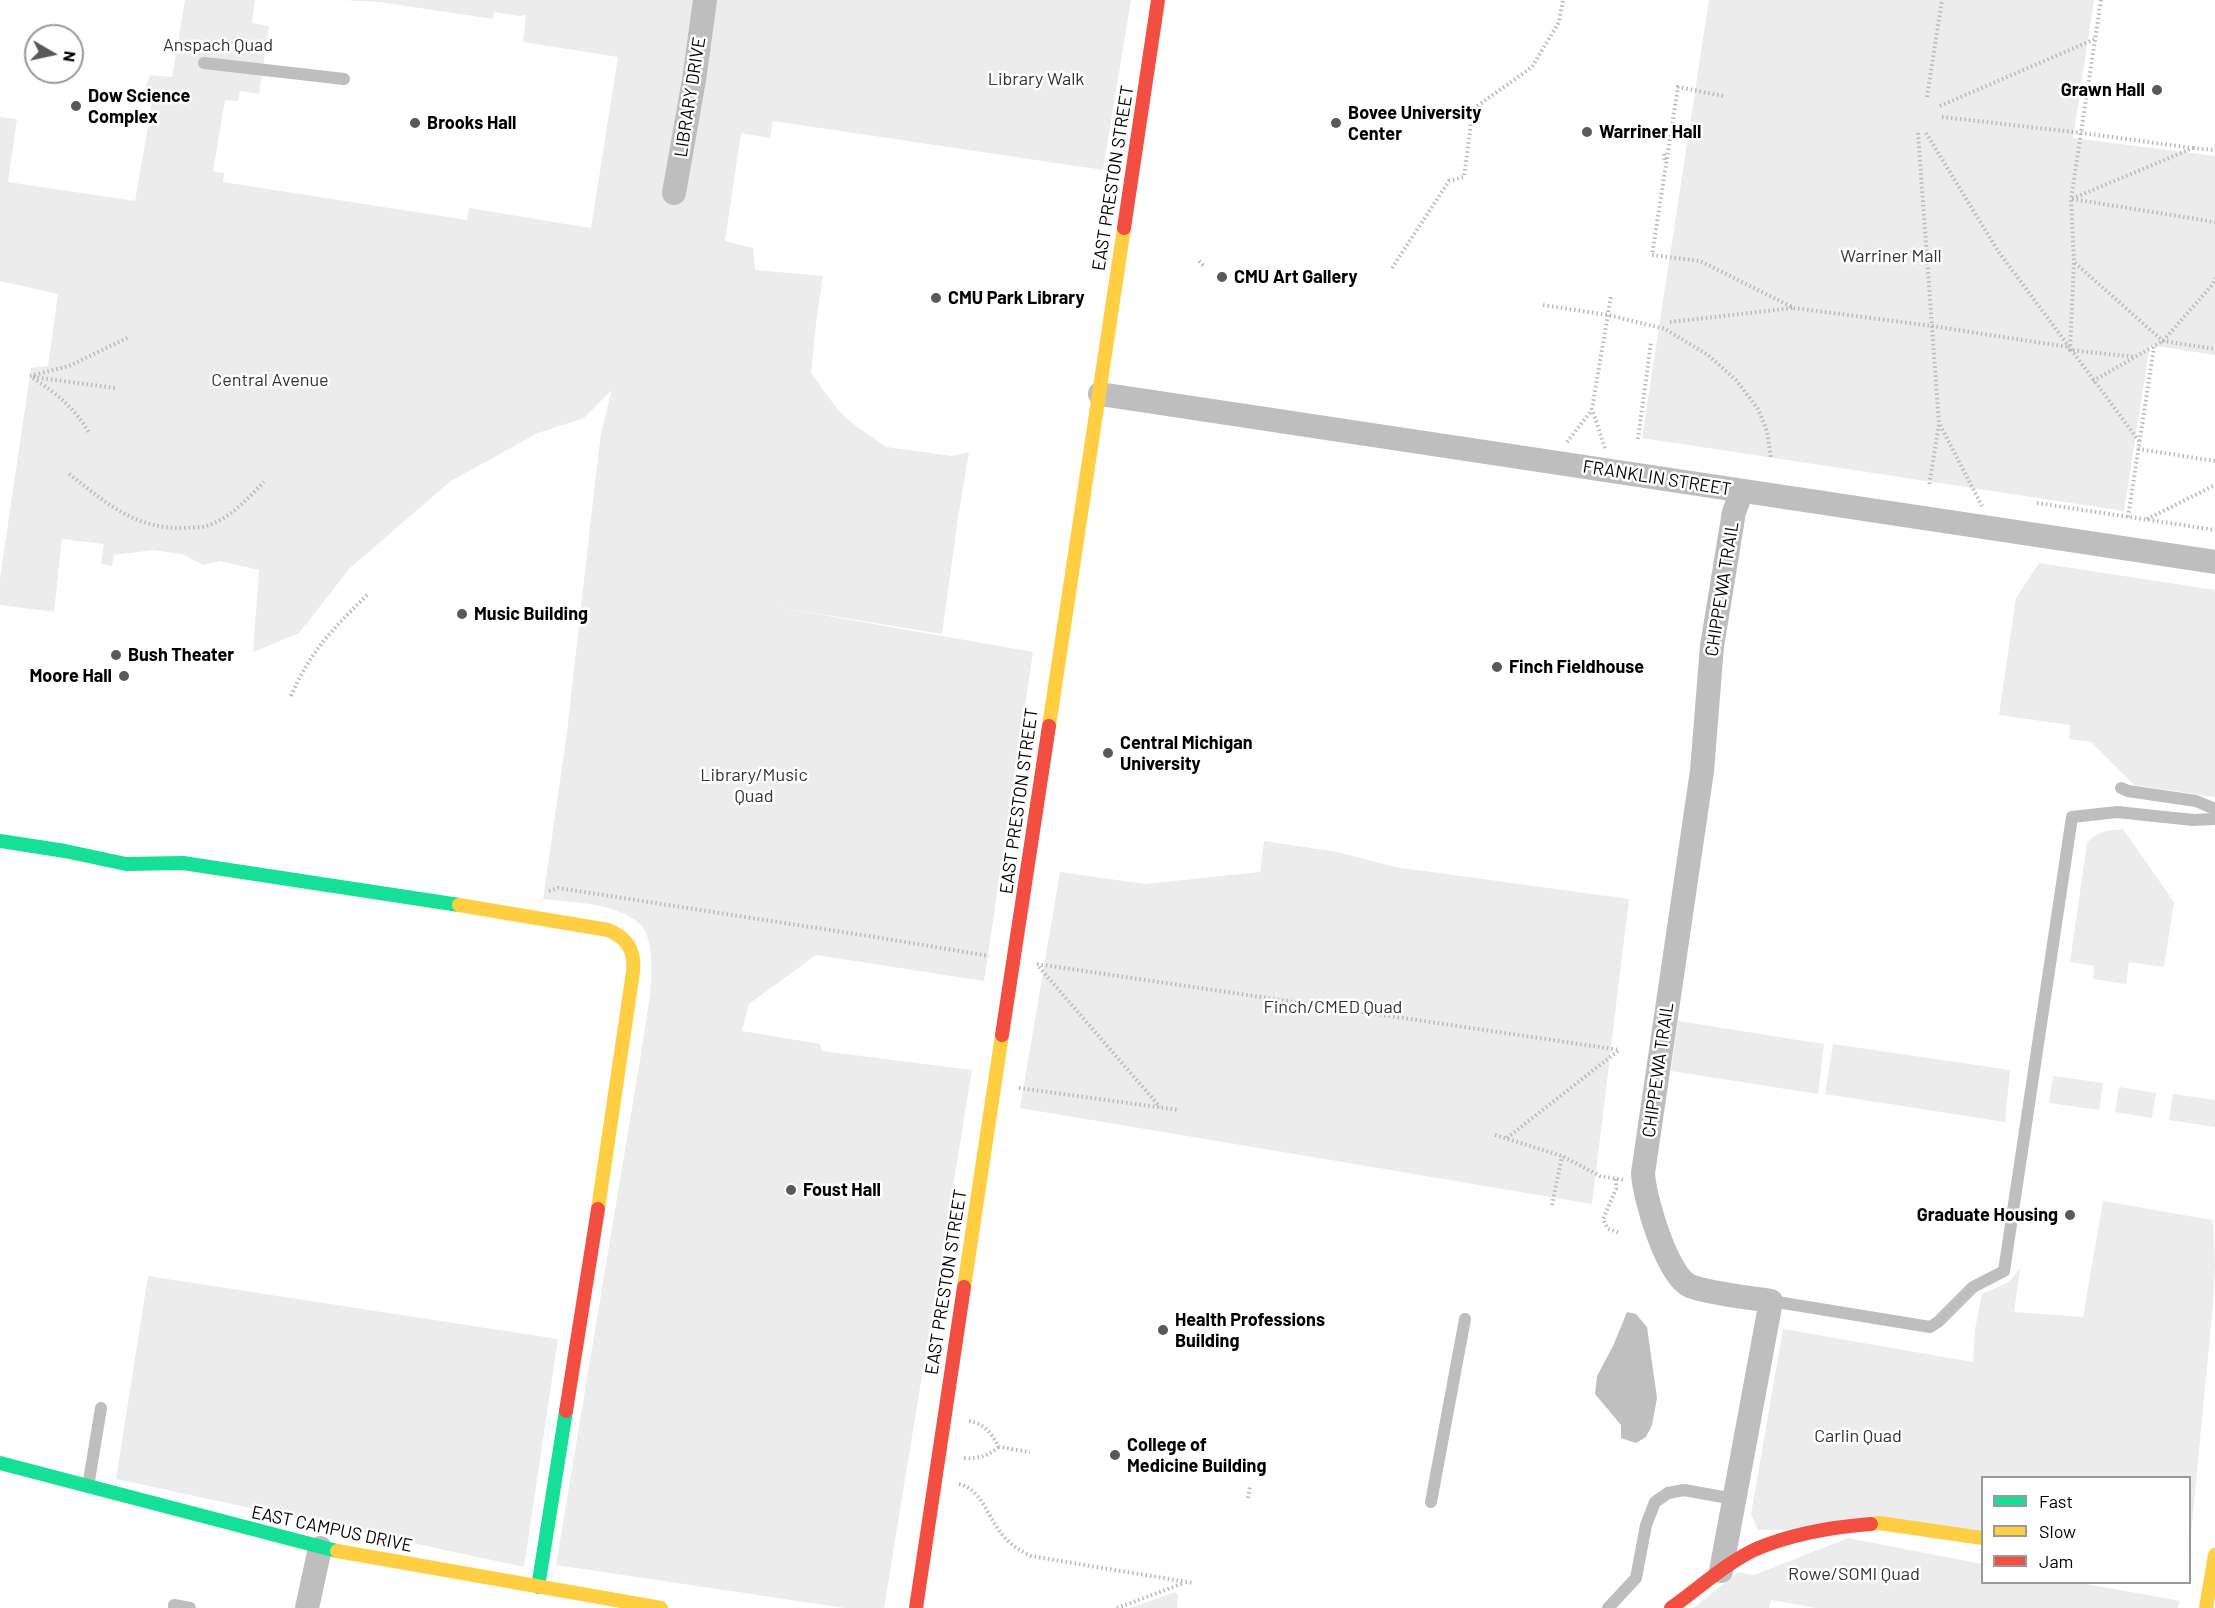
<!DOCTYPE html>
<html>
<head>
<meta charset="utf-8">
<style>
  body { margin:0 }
  #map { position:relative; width:2215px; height:1608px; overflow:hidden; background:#fff; font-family:Barlow,sans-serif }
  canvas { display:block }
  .legend { position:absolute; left:1981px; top:1476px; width:210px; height:108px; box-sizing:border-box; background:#fff; border:2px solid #999; margin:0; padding:8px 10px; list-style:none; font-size:18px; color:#000 }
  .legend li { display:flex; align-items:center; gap:12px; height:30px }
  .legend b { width:30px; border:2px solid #999 }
  .north { position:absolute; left:24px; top:24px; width:60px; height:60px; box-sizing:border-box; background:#fff; border:2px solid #999; border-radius:50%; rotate:99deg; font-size:16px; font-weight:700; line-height:24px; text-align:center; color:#000 }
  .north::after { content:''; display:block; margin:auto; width:21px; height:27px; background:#595959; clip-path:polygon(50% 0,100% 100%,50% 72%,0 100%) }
</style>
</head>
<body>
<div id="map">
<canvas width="2215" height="1608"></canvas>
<ul class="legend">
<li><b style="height:8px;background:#16e098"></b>Fast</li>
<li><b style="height:8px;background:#ffcf43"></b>Slow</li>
<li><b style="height:8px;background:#f24e42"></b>Jam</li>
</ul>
<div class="north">N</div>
</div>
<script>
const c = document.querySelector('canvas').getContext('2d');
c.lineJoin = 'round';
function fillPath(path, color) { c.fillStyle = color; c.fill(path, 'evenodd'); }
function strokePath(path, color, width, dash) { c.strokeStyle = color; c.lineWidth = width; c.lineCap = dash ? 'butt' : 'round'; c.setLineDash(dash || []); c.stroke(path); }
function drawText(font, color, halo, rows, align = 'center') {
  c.font = font + ' Barlow,sans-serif'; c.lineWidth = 5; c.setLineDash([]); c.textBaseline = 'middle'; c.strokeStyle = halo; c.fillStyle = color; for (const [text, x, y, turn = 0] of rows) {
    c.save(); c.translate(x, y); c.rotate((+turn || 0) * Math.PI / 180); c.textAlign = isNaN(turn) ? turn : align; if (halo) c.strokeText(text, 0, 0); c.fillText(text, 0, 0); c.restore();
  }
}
fillPath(new Path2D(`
  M 185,0 L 255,0 L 252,23 L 269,26 L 259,94 L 240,91 L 238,101 L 225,100 L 213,171 L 224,173 L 223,182 L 467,220 L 469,208 L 591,228 L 618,57 L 523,42 L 526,15 L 520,16 L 494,12 L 493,19 L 379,2 L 344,0 L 1131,0 L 1103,170 L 773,121 L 770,138 L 741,133 L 725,241 L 753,248 L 755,270 L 823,276 L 816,324 L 811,373 L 838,410 L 852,423 L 886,447 L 952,456 L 969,452 L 958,518 L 942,634 L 771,606 L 1033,652 L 984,981 L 816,955 L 749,1004 L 742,1031 L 820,1044 L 822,1051 L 972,1070 L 884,1608 L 845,1608 L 556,1565 L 641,1054 C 645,1023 663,950 640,924 C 633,917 621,912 611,909 C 590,902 565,902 543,899 L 567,732 L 597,465 L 601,433 L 612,390 L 584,418 L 538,433 L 451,481 L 350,568 L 299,633 L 253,652 L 259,570 L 220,561 L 203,565 L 182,554 L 153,550 L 114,555 L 112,566 L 101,564 L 104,544 L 62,539 L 54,612 L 0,605 L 0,578 L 31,368 L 48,366 L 58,294 L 0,281 L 0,117 L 17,119 L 8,182 L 135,201 L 154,92 L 144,91 L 150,75 L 172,77 Z
  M 1709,0 L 2094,0 L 2073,138 L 2215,156 L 2215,355 L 2150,345 L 2124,511 L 1642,438 Z
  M 2039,563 L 2215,590 L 2215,797 L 2134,785 L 2091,742 L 2069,739 L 2070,725 L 1999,715 L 2016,598 Z
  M 2123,829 L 2174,902 L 2164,967 L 2129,962 L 2126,984 L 2093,979 L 2094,966 L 2070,962 L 2087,843 C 2096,831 2108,830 2123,829 Z
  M 1264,841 L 1338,852 L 1395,867 L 1629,899 L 1592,1204 L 1020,1108 L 1060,872 L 1145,884 L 1260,872 Z
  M 1678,1021 L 1824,1044 L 1818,1094 L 1671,1071 Z
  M 1833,1044 L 2010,1070 L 2005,1122 L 1825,1094 Z
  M 2053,1076 L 2103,1083 L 2099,1110 L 2049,1103 Z
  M 2119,1087 L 2156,1093 L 2152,1118 L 2115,1112 Z
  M 2173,1094 L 2215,1100 L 2215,1127 L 2169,1120 Z
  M 2103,1201 L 2213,1220 L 2215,1265 L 2213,1305 L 2190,1544 L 2190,1478 L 1982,1478 L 1982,1538 L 1919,1528 L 1758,1530 L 1751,1514 L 1783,1329 L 1973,1362 L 1975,1329 L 1982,1294 L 2009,1282 L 2020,1268 L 2014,1312 L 2083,1317 Z
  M 148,1276 L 558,1339 L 524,1567 L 116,1479 Z
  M 1848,1538 L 1982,1564 L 1982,1582 L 2081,1583 L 2180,1601 L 2178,1608 L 1816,1608 L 1771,1600 L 1769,1608 L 1694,1608 L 1738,1572 L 1754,1575 Z
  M 1175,1592 L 1178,1595 L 1177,1608 L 1130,1608 Z`), '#ececec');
fillPath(new Path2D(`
  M 1627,1312 L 1636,1314 L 1647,1327 L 1657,1398 L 1652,1425 L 1646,1437 L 1636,1443 L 1621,1438 L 1621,1425 L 1595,1394 L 1597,1376 L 1613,1346 Z`), '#bfbfbf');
strokePath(new Path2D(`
  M 2101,0 L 2071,199 L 2074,262 L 2070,350 L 2135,357
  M 1723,96 L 1678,87 L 1652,255 L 1700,261 L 1794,308 L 1932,326 L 2068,347
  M 1927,97 L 1942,0
  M 1940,106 L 2095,39
  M 1942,117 L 2082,133 L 2193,148 L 2071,199
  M 1918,133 L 1939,424 L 1929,486
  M 1926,133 L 1998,251 L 2139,441
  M 2193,148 L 2215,150
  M 1664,154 L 1665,163
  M 2072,199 L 2215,222
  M 1199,261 L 1205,267
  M 2075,263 L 2163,341 L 2215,349
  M 1392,268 L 1449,181 L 1464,177 L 1473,109 L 1532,67 L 1559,22 L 1563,0
  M 1543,305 L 1608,315 L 1665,329 L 1708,355 L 1736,380 L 1758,409 L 1767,431 L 1771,458
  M 1670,322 L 1793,308
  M 30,376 L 69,366 L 129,337
  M 33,377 L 115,388
  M 33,378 C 58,395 74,407 89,433
  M 2093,381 L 2163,341 L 2213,284 L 2215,278
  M 1940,425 L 1982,506
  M 1638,439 L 1651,342
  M 1567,442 L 1592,410
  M 1605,448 L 1592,409 L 1611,296
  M 2138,449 L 2215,461
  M 69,474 C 108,504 135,530 188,528 C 193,527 201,528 206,526 C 230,519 247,499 264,482
  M 2037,503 L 2215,530
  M 2128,517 L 2154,347
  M 2147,519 L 2215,485
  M 291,696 C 311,650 332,630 367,595
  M 549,891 L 558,888 L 875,937 L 989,956
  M 1037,964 L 1620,1050
  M 1039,967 L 1160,1107
  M 1019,1088 L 1179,1110
  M 1495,1135 L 1562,1156 L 1600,1176 L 1624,1180
  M 1507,1138 L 1619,1050
  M 1616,1179 L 1616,1189 L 1603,1219 L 1608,1229 L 1620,1233
  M 1552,1205 L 1562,1156
  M 969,1421 C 985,1424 991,1433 999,1447 L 1030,1452
  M 964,1458 C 979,1459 987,1456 999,1447
  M 959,1484 C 981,1489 988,1517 1001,1533 C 1009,1544 1019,1550 1031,1556 L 1193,1583
  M 1248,1498 L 1250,1486
  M 1117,1608 L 1184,1583`), '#b9b9b9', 4, [1.5, 3]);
strokePath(new Path2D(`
  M 204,63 L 344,79
  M 2121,788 L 2128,791 L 2196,801 L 2215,809
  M 1771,1301 L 1930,1327 L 1938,1322 L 1973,1287 L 2004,1271 L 2072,817 L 2117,812 L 2193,820 L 2215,819
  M 88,1487 L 101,1408
  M 1431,1502 L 1465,1319
  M 174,1608 L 174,1605 L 190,1608
  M 1608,1608 L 1636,1578 L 1646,1525 L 1655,1502 L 1668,1493 L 1684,1490 L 1734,1499`), '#bebebe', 12);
strokePath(new Path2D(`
  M 674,193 L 694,80 L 705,0
  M 1100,394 L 2215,562
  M 1721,1571 L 1771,1301 C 1747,1297 1711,1294 1690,1286 C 1667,1276 1644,1197 1643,1173 L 1702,771 L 1712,646 L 1734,512 L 1742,491
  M 307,1608 L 320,1548`), '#bebebe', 24);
strokePath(new Path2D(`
  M 0,841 L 65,851 L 126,864 L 183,863 L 459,905
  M 0,1463 L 337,1551
  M 538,1587 L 566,1411`), '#16e098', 14);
strokePath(new Path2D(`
  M 1049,726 L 1124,228
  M 459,905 L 608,930 C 628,938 635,951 633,972 L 598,1209
  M 964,1287 L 1002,1035
  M 1871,1524 L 1879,1523 L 1982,1538
  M 337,1551 L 661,1608
  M 2206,1608 L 2215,1555`), '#ffcf43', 14);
strokePath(new Path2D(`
  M 1124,228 L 1158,0
  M 1002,1035 L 1049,726
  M 566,1411 L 598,1209
  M 916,1608 L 964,1287
  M 1671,1608 C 1698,1589 1725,1564 1754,1550 C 1790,1534 1832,1527 1871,1524`), '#f24e42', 14);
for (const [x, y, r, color] of [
  [2157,90,6,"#595959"],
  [76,106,6,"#595959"],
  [415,123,6,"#595959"],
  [1336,123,6,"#595959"],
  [1587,132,6,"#595959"],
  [1222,277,6,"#595959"],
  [936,298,6,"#595959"],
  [462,614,6,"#595959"],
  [116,655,6,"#595959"],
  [1497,667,6,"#595959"],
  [124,676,6,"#595959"],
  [1108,753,6,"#595959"],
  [791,1190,6,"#595959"],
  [2070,1215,6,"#595959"],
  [1163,1330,6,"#595959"],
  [1115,1455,6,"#595959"]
]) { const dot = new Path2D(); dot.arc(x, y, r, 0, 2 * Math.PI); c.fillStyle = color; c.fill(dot); strokePath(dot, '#fff', 2); }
drawText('18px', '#333', '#fff', [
  ["Anspach Quad",218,45],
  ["Library Walk",1036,79],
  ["Warriner Mall",1891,256],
  ["Central Avenue",270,380],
  ["Library/Music",754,775],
  ["Quad",754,796],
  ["Finch/CMED Quad",1333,1007],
  ["Carlin Quad",1858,1436],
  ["Rowe/SOMI Quad",1854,1574]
]);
drawText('bold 18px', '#000', '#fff', [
  ["Grawn Hall",2145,90,"right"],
  ["Dow Science",88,96],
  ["Complex",88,117],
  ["Bovee University",1348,113],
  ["Center",1348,134],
  ["Brooks Hall",427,123],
  ["Warriner Hall",1599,132],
  ["CMU Art Gallery",1234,277],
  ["CMU Park Library",948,298],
  ["Music Building",474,614],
  ["Bush Theater",128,655],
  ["Finch Fieldhouse",1509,667],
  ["Moore Hall",112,676,"right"],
  ["Central Michigan",1120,743],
  ["University",1120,764],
  ["Foust Hall",803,1190],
  ["Graduate Housing",2058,1215,"right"],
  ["Health Professions",1175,1320],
  ["Building",1175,1341],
  ["College of",1127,1445],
  ["Medicine Building",1127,1466]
], 'left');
drawText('18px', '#000', '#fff', [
  ["LIBRARY DRIVE",690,97,-81],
  ["EAST PRESTON STREET",1113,178,-81],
  ["FRANKLIN STREET",1657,478,9],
  ["CHIPPEWA TRAIL",1722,589,-81],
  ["EAST PRESTON STREET",1019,801,-82],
  ["CHIPPEWA TRAIL",1658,1070,-82],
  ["EAST PRESTON STREET",946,1282,-81],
  ["EAST CAMPUS DRIVE",332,1529,12]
]);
</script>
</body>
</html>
